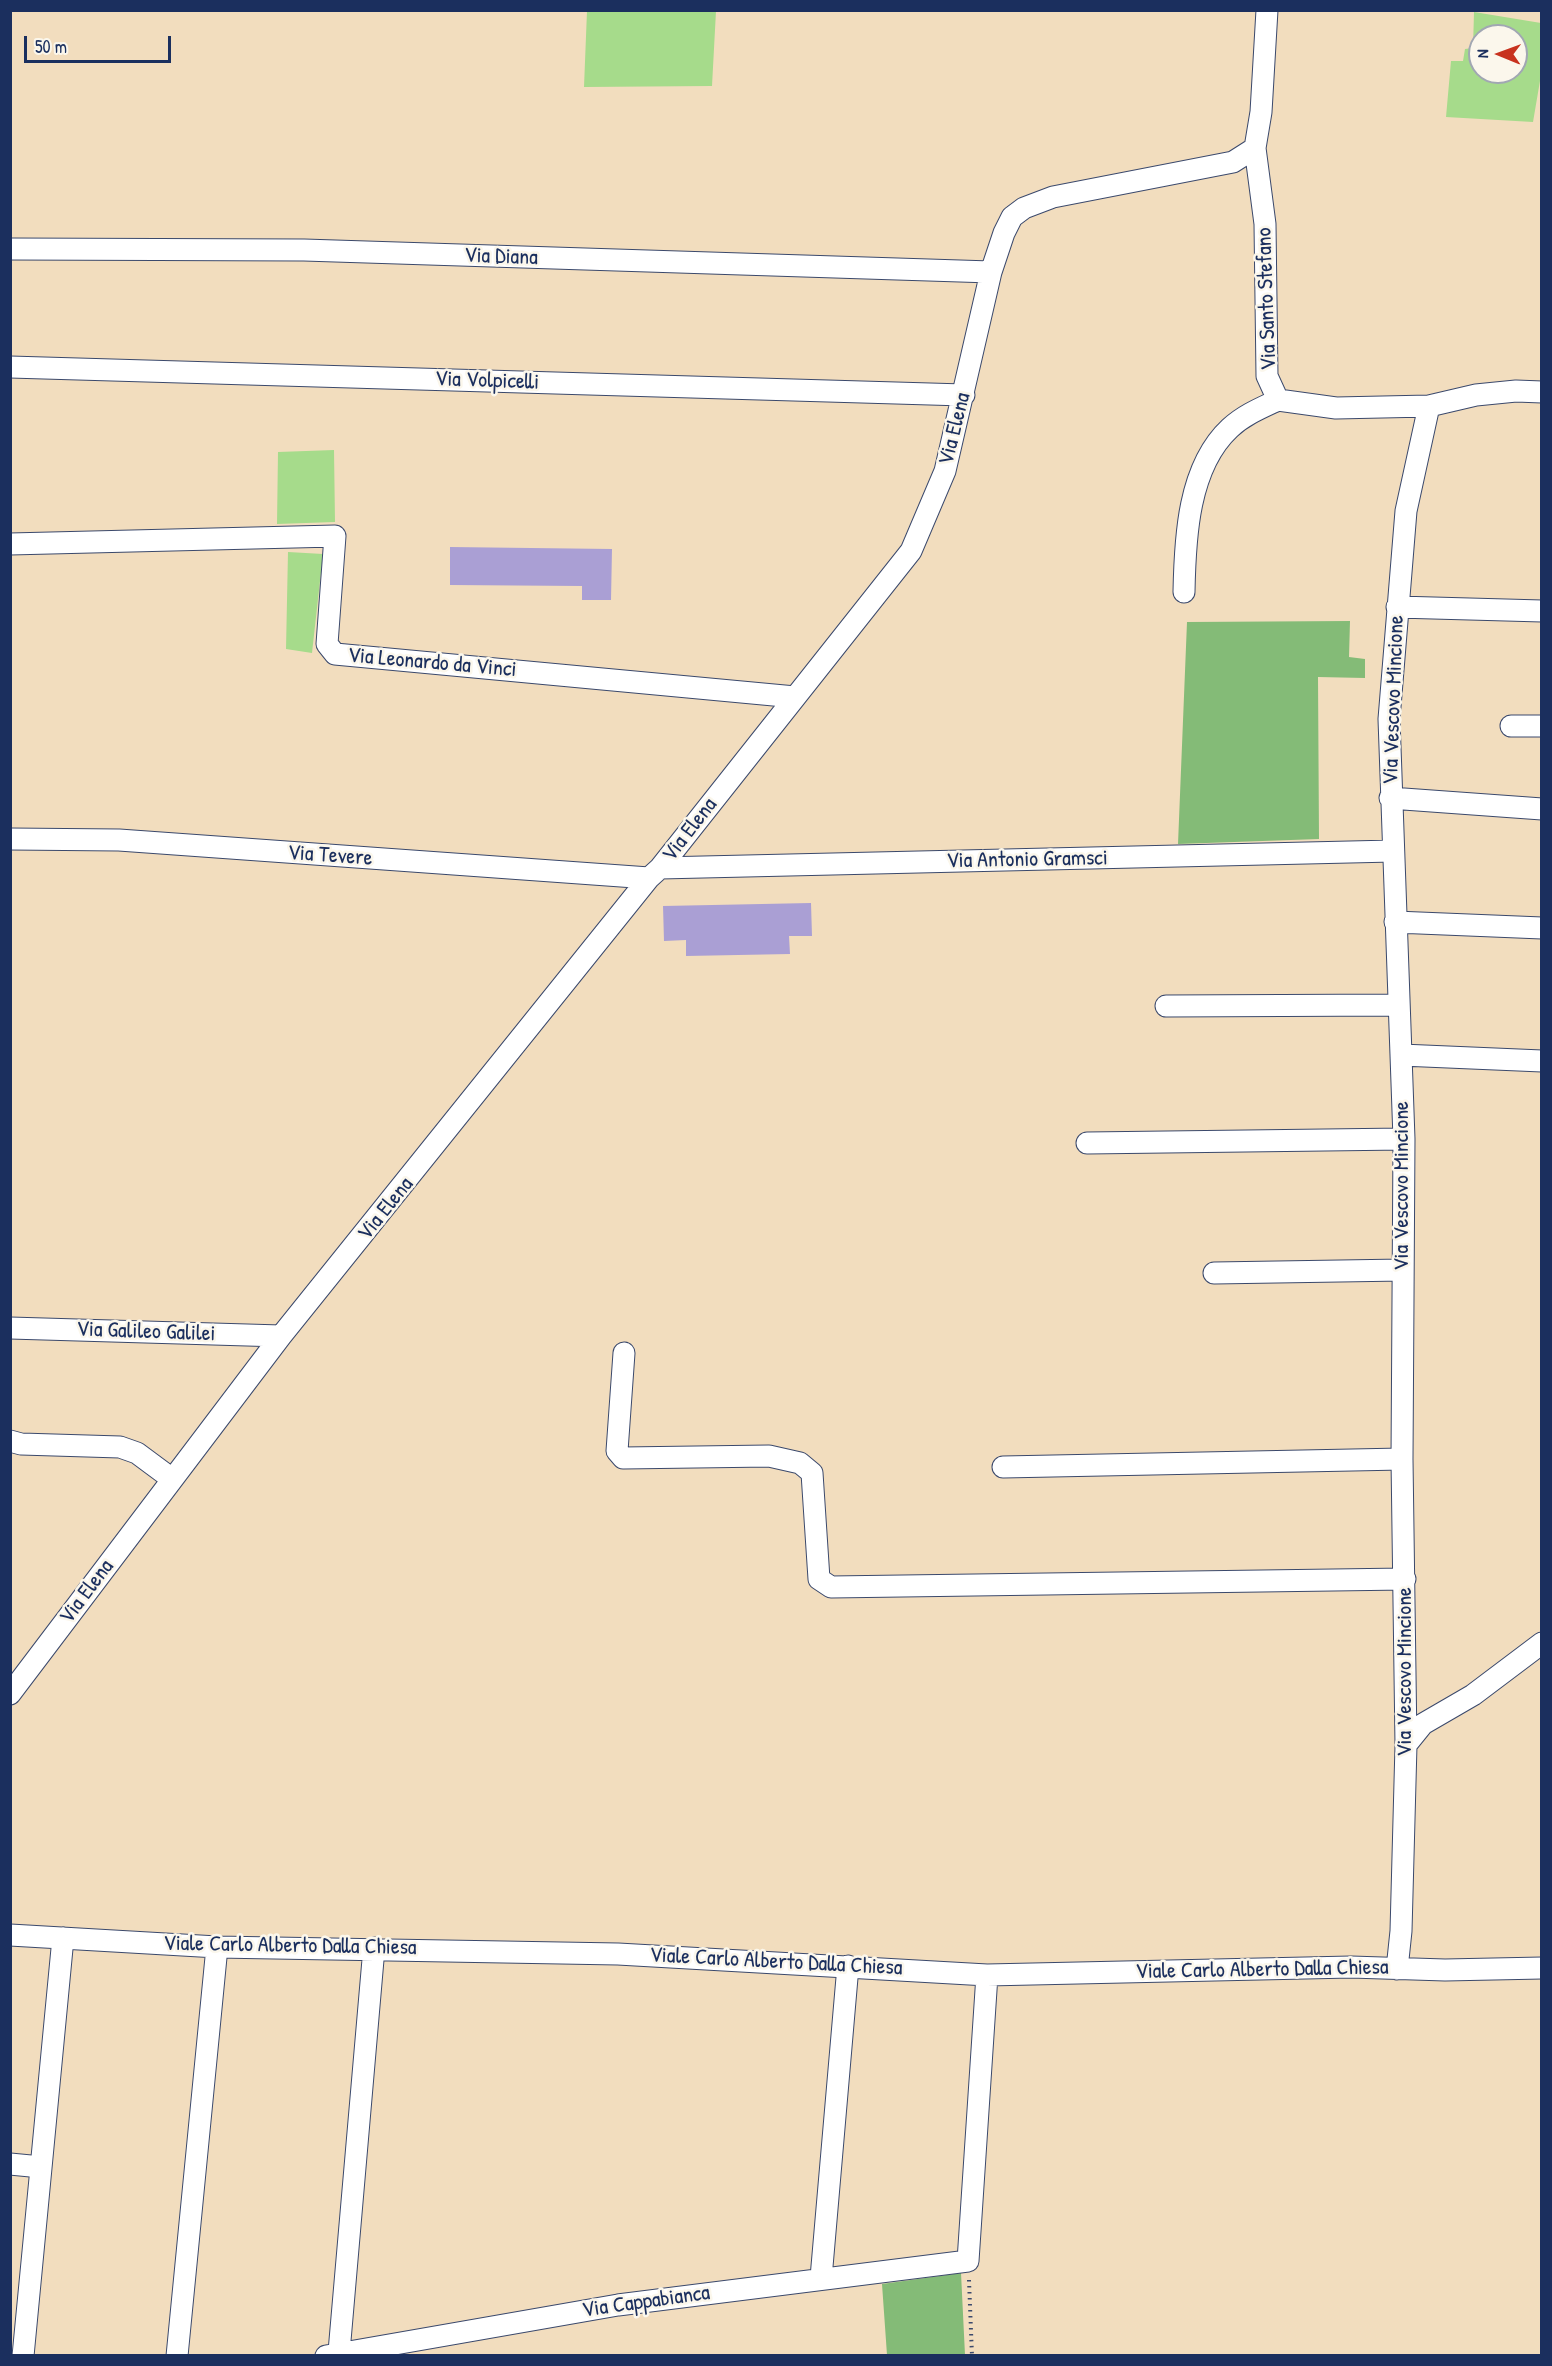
<!DOCTYPE html>
<html>
<head>
<meta charset="utf-8">
<style>
  body { margin:0 }
  #map { position:relative; width:1552px; height:2366px; overflow:hidden; background:#f2ddbe; font-family:"Patrick Hand",sans-serif }
  canvas { display:block }
  .frame { position:absolute; inset:0; border:12px solid #1b2f5e; pointer-events:none }
  .north { position:absolute; left:1468px; top:24px; width:60px; height:60px; box-sizing:border-box; background:#fbf7ec; border:2px solid #a1a7b3; border-radius:50%; rotate:271deg; font-size:16px; font-weight:700; line-height:24px; text-align:center; color:#1b2f5e }
  .north::after { content:''; display:block; margin:auto; width:21px; height:27px; background:#c8321e; clip-path:polygon(50% 0,100% 100%,50% 72%,0 100%) }
  .scale { position:absolute; left:24px; top:36px; width:147px; height:27px; box-sizing:border-box; border:3px solid #1b2f5e; border-top:0; padding-left:8px; font-size:18px; line-height:21px; white-space:nowrap; color:#1b2f5e; -webkit-text-stroke:4px #fbf7ec; paint-order:stroke }
</style>
</head>
<body>
<div id="map">
<canvas width="1552" height="2366"></canvas>
<div class="frame"></div>
<div class="north">N</div>
<div class="scale">50 m</div>
</div>
<script>
const c = document.querySelector('canvas').getContext('2d');
c.lineJoin = 'round';
function fillPath(path, color) { c.fillStyle = color; c.fill(path, 'evenodd'); }
function strokePath(path, color, width, dash) { c.strokeStyle = color; c.lineWidth = width; c.lineCap = dash ? 'butt' : 'round'; c.setLineDash(dash || []); c.stroke(path); }
function drawText(font, color, halo, rows, align = 'center') {
  c.font = font + ' "Patrick Hand",sans-serif'; c.lineWidth = 5; c.setLineDash([]); c.textBaseline = 'middle'; c.strokeStyle = halo; c.fillStyle = color; for (const [text, x, y, turn = 0] of rows) {
    c.save(); c.translate(x, y); c.rotate((+turn || 0) * Math.PI / 180); c.textAlign = isNaN(turn) ? turn : align; if (halo) c.strokeText(text, 0, 0); c.fillText(text, 0, 0); c.restore();
  }
}
fillPath(new Path2D(`
  M 587,11 L 716,11 L 712,86 L 584,87 Z
  M 1474,12 L 1541,23 L 1541,75 L 1533,122 L 1446,117 L 1451,61 L 1463,61 L 1465,49 L 1473,48 ZM 1480,36 L 1516,36 L 1516,72 L 1480,72 Z
  M 334,450 L 335,522 L 277,524 L 278,452 Z
  M 288,552 L 323,554 L 312,653 L 286,649 Z`), '#a6db8b');
fillPath(new Path2D(`
  M 1350,621 L 1349,657 L 1365,659 L 1365,678 L 1318,677 L 1319,839 L 1178,844 L 1187,622 Z
  M 961,2273 L 965,2355 L 887,2355 L 882,2284 Z`), '#84bb77');
fillPath(new Path2D(`
  M 450,547 L 612,549 L 611,600 L 582,600 L 582,586 L 450,585 Z
  M 811,903 L 812,936 L 789,936 L 790,954 L 686,956 L 686,940 L 664,941 L 663,906 Z`), '#aa9fd4');
const minor = new Path2D(`
  M 1255,148 L 1265,224 L 1267,376 L 1278,400 L 1336,408 L 1429,406 L 1476,395 L 1516,391 L 1542,392
  M 10,249 L 304,250 L 991,272
  M 10,367 L 964,395
  M 10,544 L 335,536 L 327,644 L 335,654 L 795,697
  M 1184,592 C 1185,538 1188,467 1230,428 C 1244,415 1261,408 1278,400
  M 1397,607 L 1542,611
  M 1511,726 L 1542,726
  M 1390,798 L 1542,809
  M 10,839 L 119,840 L 649,878
  M 660,868 L 1393,851
  M 1395,922 L 1542,928
  M 1166,1006 L 1398,1005
  M 1401,1055 L 1542,1061
  M 1087,1143 L 1404,1139
  M 1214,1273 L 1403,1270
  M 10,1328 L 281,1336
  M 624,1353 L 617,1451 L 623,1458 L 769,1456 L 800,1463 L 812,1473 L 819,1579 L 831,1587 L 1405,1579
  M 10,1441 L 21,1444 L 120,1447 L 137,1453 L 172,1479
  M 1003,1467 L 1402,1459
  M 10,1694 L 281,1336 L 649,878 L 660,868 L 911,551 L 945,471 L 991,272 L 1004,233 L 1012,217 L 1024,208 L 1053,197 L 1233,162 L 1255,148 L 1261,112 L 1267,10
  M 1406,1745 L 1423,1724 L 1473,1695 L 1542,1643
  M 10,1935 L 217,1947 L 618,1954 L 987,1975 L 1351,1967 L 1445,1970 L 1542,1968
  M 1397,1969 L 1401,1931 L 1406,1745 L 1402,1459 L 1404,1139 L 1389,719 L 1406,511 L 1429,406
  M 10,2164 L 41,2167
  M 821,2278 L 848,1966
  M 339,2352 L 374,1948
  M 23,2356 L 63,1938
  M 177,2356 L 217,1947
  M 326,2356 L 618,2305 L 968,2261 L 987,1975`);
strokePath(minor, '#3b496c', 23);
strokePath(new Path2D(`
  M 969,2280 L 972,2356`), '#3b496c', 4, [1.5, 4.5]);
strokePath(minor, '#fff', 21);
drawText('22px', '#1b2f5e', '#fbf7ec', [
  ["Via Diana",501,257,2],
  ["Via Santo Stefano",1267,299,-92],
  ["Via Volpicelli",487,381,2],
  ["Via Elena",955,429,-76],
  ["Via Leonardo da Vinci",432,663,5],
  ["Via Vescovo Mincione",1394,700,-88],
  ["Via Elena",690,830,-52],
  ["Via Tevere",330,856,4],
  ["Via Antonio Gramsci",1027,860,-1],
  ["Via Vescovo Mincione",1402,1186,-90],
  ["Via Elena",386,1209,-51],
  ["Via Galileo Galilei",146,1332,2],
  ["Via Elena",87,1592,-53],
  ["Via Vescovo Mincione",1405,1672,-90],
  ["Viale Carlo Alberto Dalla Chiesa",290,1946,1],
  ["Viale Carlo Alberto Dalla Chiesa",776,1962,3],
  ["Viale Carlo Alberto Dalla Chiesa",1262,1970,-1],
  ["Via Cappabianca",646,2302,-8]
]);
</script>
</body>
</html>
